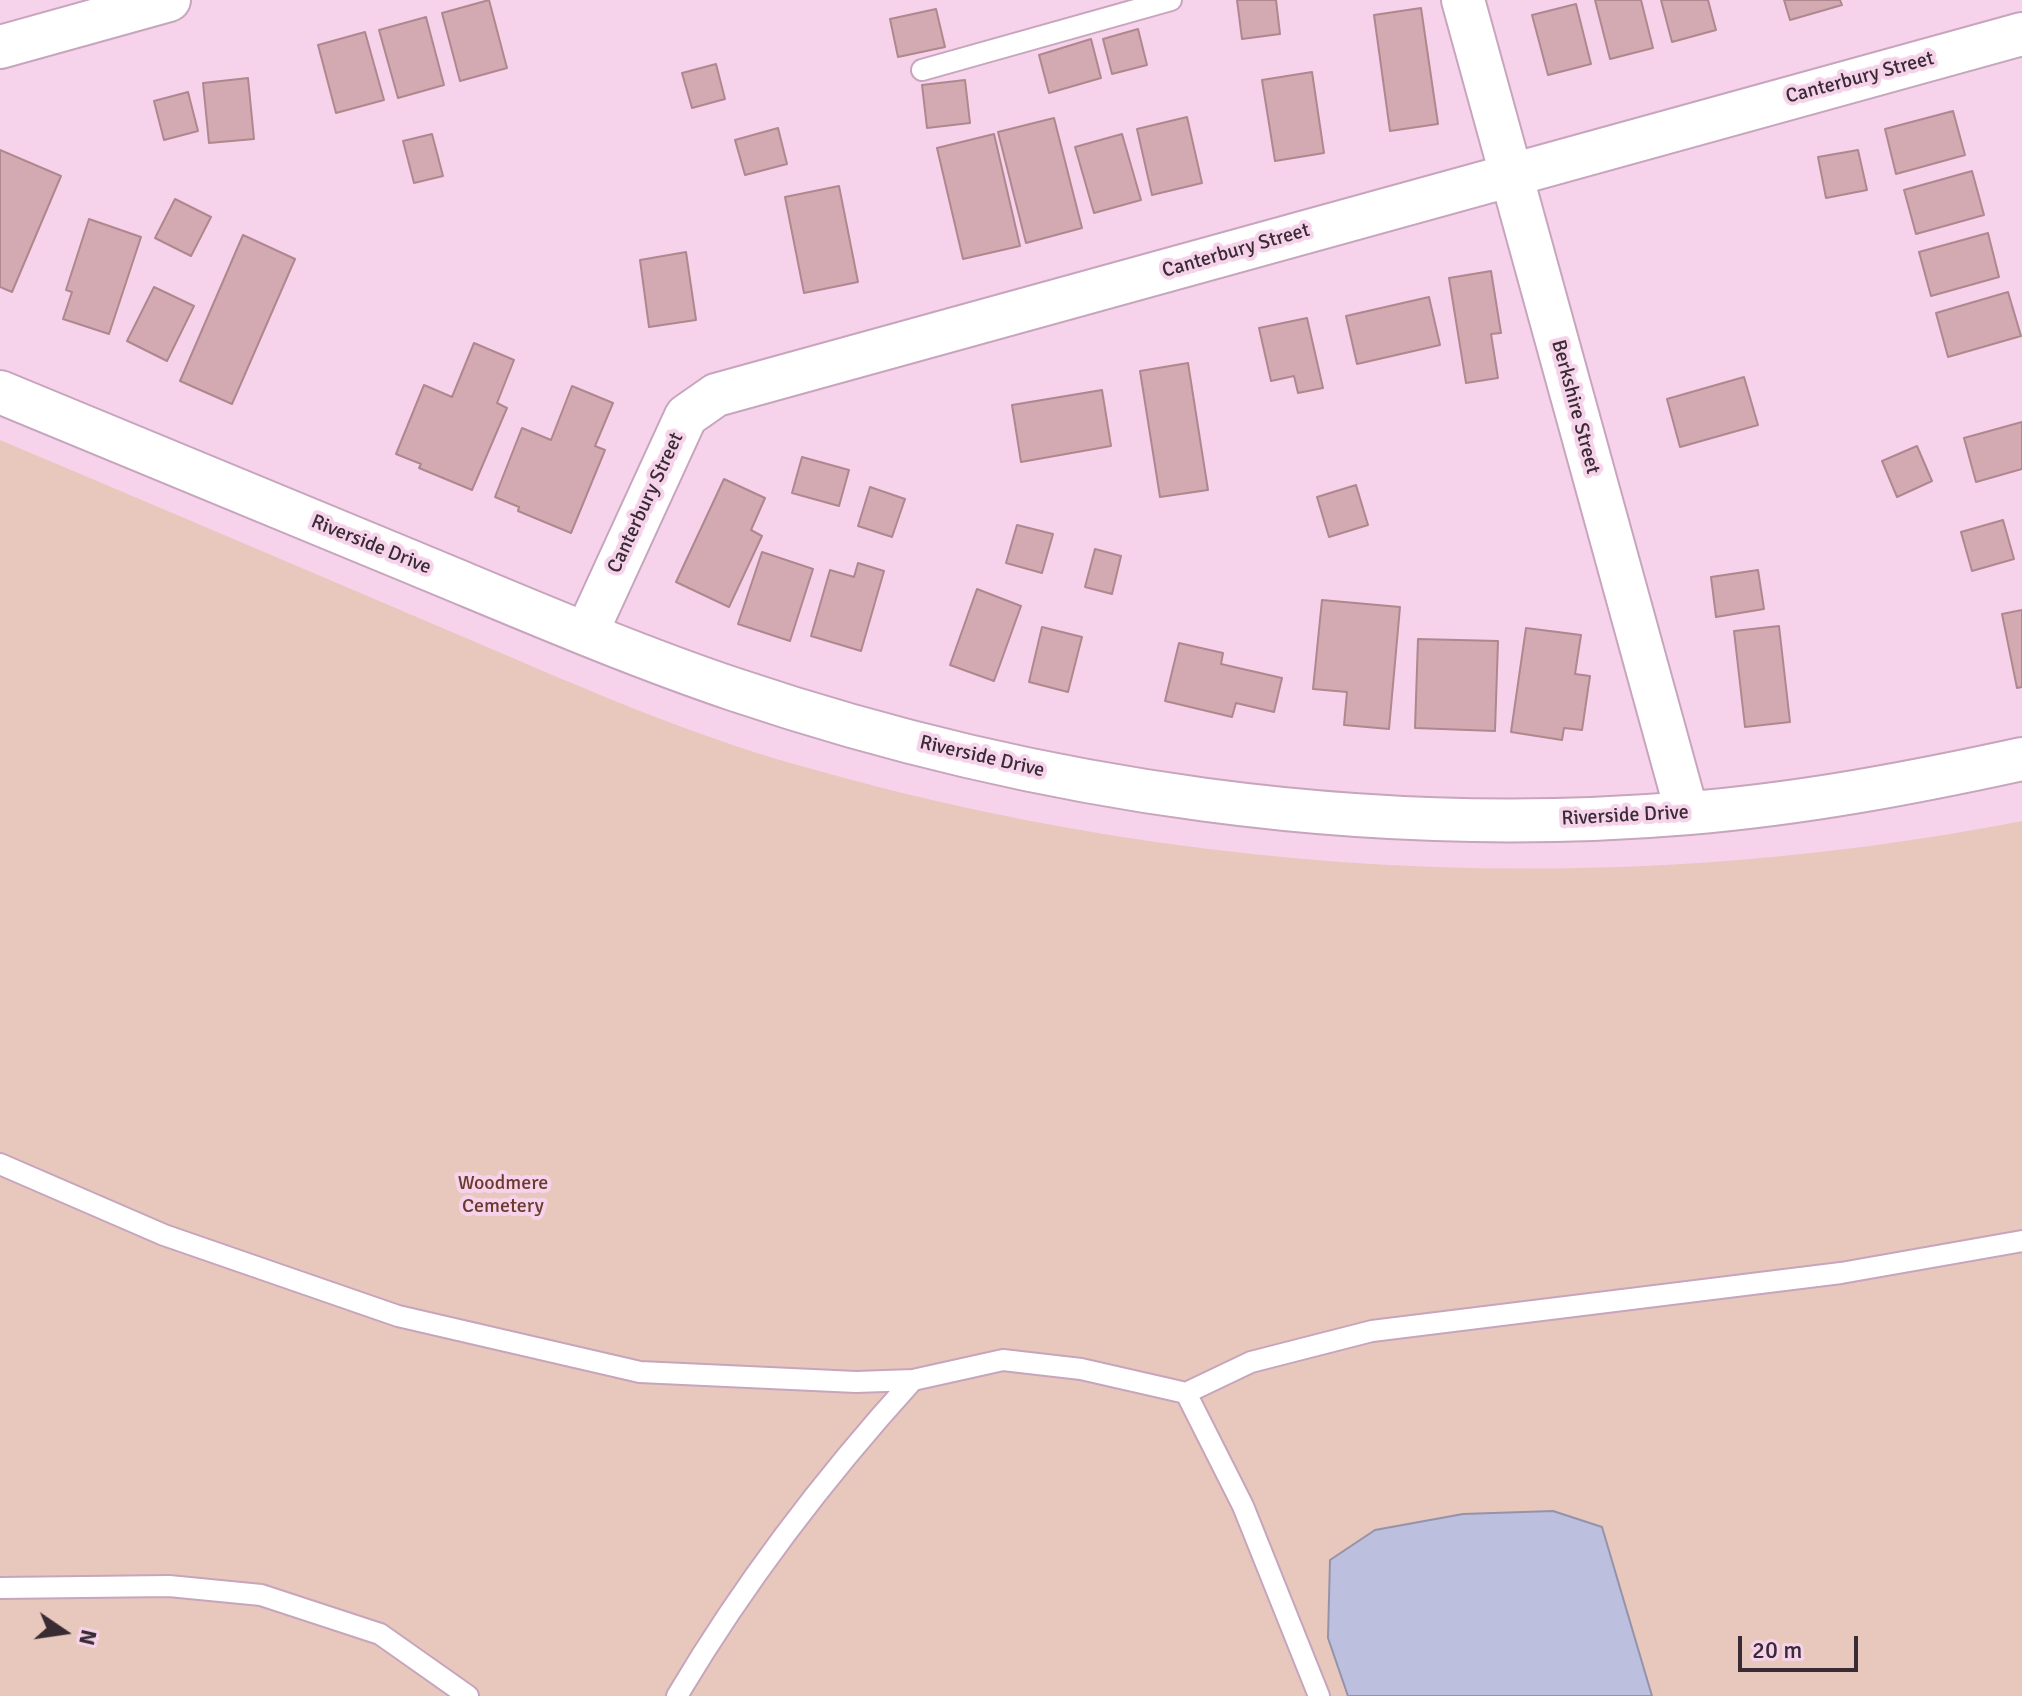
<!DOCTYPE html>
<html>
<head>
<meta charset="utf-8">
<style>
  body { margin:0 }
  #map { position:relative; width:2022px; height:1696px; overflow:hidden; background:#f6d3ea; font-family:Signika,sans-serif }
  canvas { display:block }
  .north { position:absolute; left:24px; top:1592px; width:80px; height:80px; -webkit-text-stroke:6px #f6d3ea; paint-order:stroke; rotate:103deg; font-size:22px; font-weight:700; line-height:32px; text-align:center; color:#382b34 }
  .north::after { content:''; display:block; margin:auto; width:28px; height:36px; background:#382b34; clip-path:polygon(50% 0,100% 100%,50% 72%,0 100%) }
  .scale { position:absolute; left:1738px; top:1636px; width:120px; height:36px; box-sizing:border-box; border:4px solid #382b34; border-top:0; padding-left:10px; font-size:24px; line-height:28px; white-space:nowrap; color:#382b34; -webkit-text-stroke:6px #f6d3ea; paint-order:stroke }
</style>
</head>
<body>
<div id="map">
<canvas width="2022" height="1696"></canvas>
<div class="north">N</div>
<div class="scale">20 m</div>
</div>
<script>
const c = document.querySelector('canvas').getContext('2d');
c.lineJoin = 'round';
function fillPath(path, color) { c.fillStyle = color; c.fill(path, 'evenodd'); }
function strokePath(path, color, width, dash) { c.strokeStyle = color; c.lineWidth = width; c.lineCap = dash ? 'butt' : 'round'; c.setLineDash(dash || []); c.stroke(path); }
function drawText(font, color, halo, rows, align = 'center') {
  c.font = font + ' Signika,sans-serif'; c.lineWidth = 8; c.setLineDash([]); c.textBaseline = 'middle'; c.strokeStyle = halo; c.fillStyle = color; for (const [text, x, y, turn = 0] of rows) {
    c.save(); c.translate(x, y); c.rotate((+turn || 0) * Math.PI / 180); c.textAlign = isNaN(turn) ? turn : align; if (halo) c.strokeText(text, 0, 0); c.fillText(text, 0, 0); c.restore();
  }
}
fillPath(new Path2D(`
  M 0,440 C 149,503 298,566 447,630 C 563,679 679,732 801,766 C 1198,880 1616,900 2022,821 L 2022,1696 L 0,1696 Z`), '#e8c7bd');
const water = new Path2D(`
  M 1553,1511 L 1602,1527 L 1652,1696 L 1348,1696 L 1328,1638 L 1330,1560 L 1375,1530 L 1463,1514 Z`);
fillPath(water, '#bcbfdd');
strokePath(water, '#9493aa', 2);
const building = new Path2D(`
  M 489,0 L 507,68 L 460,81 L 442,13 Z
  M 1237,0 L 1276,0 L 1280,34 L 1242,39 Z
  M 1595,0 L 1641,0 L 1653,48 L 1610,59 Z
  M 1661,0 L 1708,0 L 1716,30 L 1672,42 Z
  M 1784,0 L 1840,0 L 1842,5 L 1790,20 Z
  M 1576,4 L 1591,64 L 1548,75 L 1532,15 Z
  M 1421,8 L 1438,124 L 1390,131 L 1374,15 Z
  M 936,9 L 945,47 L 898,57 L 890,19 Z
  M 426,17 L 444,85 L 398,98 L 379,30 Z
  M 1138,29 L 1147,65 L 1112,74 L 1103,39 Z
  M 365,32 L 384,100 L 336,113 L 318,45 Z
  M 1091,39 L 1101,78 L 1049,93 L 1039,55 Z
  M 716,64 L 725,99 L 692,108 L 682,73 Z
  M 1312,72 L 1324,153 L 1275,161 L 1262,80 Z
  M 248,78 L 254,139 L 209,143 L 203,83 Z
  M 965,80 L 970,123 L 927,128 L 922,85 Z
  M 188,92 L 198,131 L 164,140 L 154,101 Z
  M 1953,111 L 1965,155 L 1896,174 L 1885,129 Z
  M 1187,117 L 1202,183 L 1152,195 L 1137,129 Z
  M 1054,118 L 1082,228 L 1026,243 L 998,132 Z
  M 778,128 L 787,164 L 745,175 L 735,140 Z
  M 432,134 L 443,176 L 414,183 L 403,141 Z
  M 994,134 L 1020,246 L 963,259 L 937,148 Z
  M 1122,134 L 1141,200 L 1094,213 L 1075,147 Z
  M 0,150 L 61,176 L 12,292 L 0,287 Z
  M 1858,150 L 1867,190 L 1826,198 L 1818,157 Z
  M 1972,171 L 1984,215 L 1916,234 L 1904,190 Z
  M 839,186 L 858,282 L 804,293 L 785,197 Z
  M 175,199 L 211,217 L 191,256 L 155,238 Z
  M 89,219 L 141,237 L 109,334 L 63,319 L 72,292 L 66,290 Z
  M 1988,233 L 1999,277 L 1931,296 L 1919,252 Z
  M 243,235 L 295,259 L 232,404 L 180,381 Z
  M 686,252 L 696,320 L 649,327 L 640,260 Z
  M 1491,271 L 1501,333 L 1491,334 L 1498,378 L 1466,383 L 1449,278 Z
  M 154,287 L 194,306 L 167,361 L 127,341 Z
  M 2008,292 L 2021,336 L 1948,357 L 1936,313 Z
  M 1429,297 L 1440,345 L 1357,364 L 1346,316 Z
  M 1307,318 L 1323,388 L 1298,393 L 1294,376 L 1271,381 L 1259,328 Z
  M 474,343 L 514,360 L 497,403 L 507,408 L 472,490 L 419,468 L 421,464 L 396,454 L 424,385 L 452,397 Z
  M 1188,363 L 1208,490 L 1160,497 L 1140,371 Z
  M 1744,377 L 1758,425 L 1680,447 L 1667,399 Z
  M 572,386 L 613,403 L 595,446 L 605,450 L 571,533 L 518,511 L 519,507 L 495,497 L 522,428 L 551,440 Z
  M 1102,390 L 1111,446 L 1021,462 L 1012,405 Z
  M 2022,422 L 2022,469 L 1976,482 L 1964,438 Z
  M 1917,446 L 1932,481 L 1897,497 L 1882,461 Z
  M 802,457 L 849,470 L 839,506 L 792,493 Z
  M 724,479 L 765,498 L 751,530 L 762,536 L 729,607 L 676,582 Z
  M 1356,485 L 1368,525 L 1329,537 L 1317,497 Z
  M 870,487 L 905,499 L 892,537 L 858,526 Z
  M 2003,520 L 2014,559 L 1972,571 L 1961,532 Z
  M 1017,525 L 1053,534 L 1042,573 L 1006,563 Z
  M 1095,549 L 1121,556 L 1112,594 L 1085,587 Z
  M 762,552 L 813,569 L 790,641 L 738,624 Z
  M 858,563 L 884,571 L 861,651 L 811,636 L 830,570 L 854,577 Z
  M 1758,570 L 1764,609 L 1716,617 L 1711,577 Z
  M 977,589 L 1021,606 L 994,681 L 950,665 Z
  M 1322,600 L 1400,607 L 1389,729 L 1344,725 L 1347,692 L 1313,689 Z
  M 2022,610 L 2022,687 L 2017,688 L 2002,614 Z
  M 1779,626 L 1790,722 L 1745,727 L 1734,631 Z
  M 1042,627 L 1082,637 L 1068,692 L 1029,682 Z
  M 1526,628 L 1581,635 L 1575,674 L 1590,676 L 1582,730 L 1564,728 L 1562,740 L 1511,732 Z
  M 1418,639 L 1498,641 L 1495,731 L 1415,728 Z
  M 1179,643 L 1223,653 L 1221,664 L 1282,678 L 1274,712 L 1236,703 L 1232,717 L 1165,701 Z`);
fillPath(building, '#d3aab1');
strokePath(building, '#af878e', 2);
const lane = new Path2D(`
  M 922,70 L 1171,0
  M 0,1164 L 164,1235 L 398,1316 L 640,1372 L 856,1382 L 913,1380 L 1003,1360 L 1081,1369 L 1186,1393 L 1251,1362 L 1372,1331 L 1841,1273 L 2022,1241
  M 1186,1393 L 1243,1506 L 1319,1696
  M 0,1588 L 169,1586 L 261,1595 L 380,1634 L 468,1696
  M 677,1696 C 744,1583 825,1477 913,1380`);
const street = new Path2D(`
  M 1463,0 L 1687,813
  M 0,47 L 169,0
  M 0,392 C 140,450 280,507 419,565 C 523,608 627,653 733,689 C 1038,792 1368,840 1689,813 C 1801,804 1912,783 2022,759
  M 586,634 L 686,416 L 716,395 L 2022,34`);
strokePath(lane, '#c7a5bc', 24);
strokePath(street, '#c7a5bc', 46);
strokePath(lane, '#fff', 20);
strokePath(street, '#fff', 42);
drawText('20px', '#382b34', '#f6d3ea', [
  ["Canterbury Street",1860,78,-15],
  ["Canterbury Street",1236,251,-16],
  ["Berkshire Street",1575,407,75],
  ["Canterbury Street",646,503,-65],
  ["Riverside Drive",371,545,22],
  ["Riverside Drive",982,757,13],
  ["Riverside Drive",1625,816,-3]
]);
drawText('20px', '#6b3a2d', '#f6d3ea', [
  ["Woodmere",503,1184],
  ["Cemetery",503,1207]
]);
</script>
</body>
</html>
